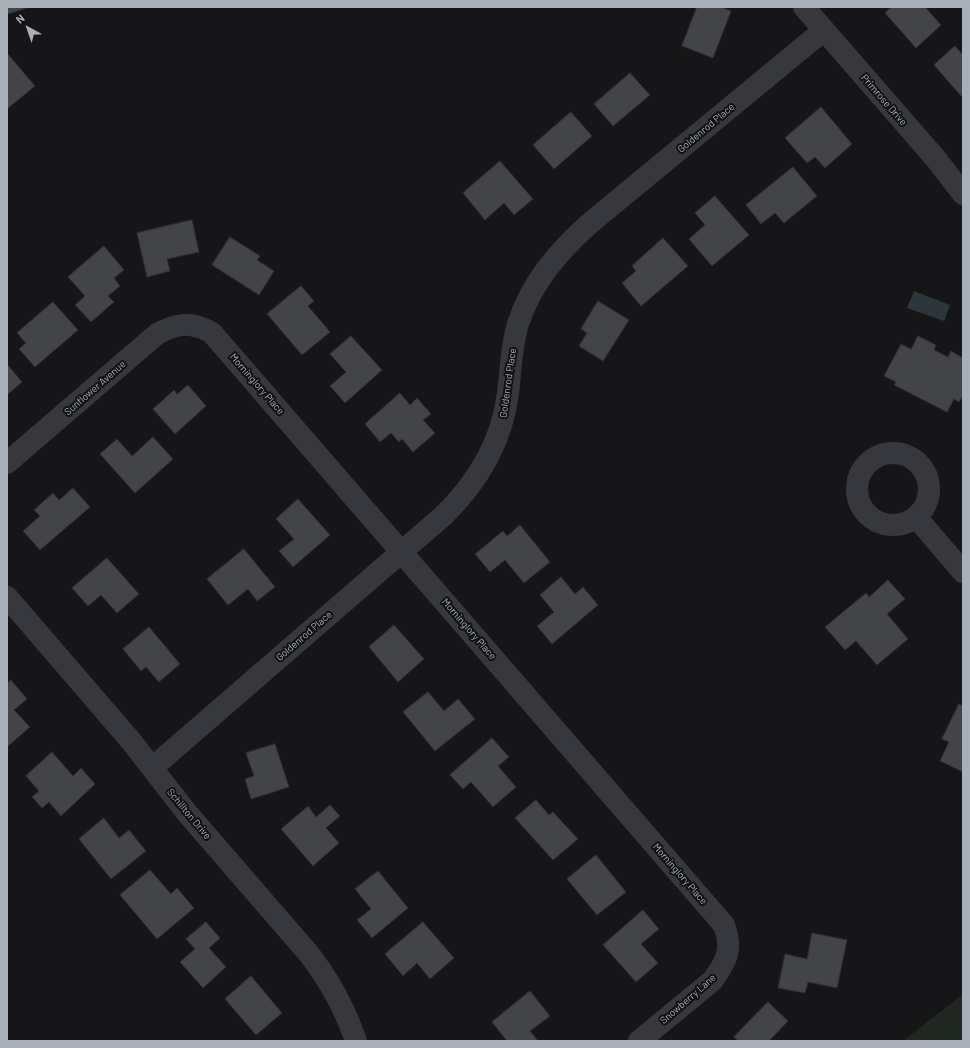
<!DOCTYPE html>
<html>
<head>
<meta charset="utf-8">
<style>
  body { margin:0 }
  #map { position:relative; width:970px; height:1048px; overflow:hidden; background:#161618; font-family:Barlow,sans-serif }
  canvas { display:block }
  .frame { position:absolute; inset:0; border:8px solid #a8afb8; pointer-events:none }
  .north { position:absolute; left:8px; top:8px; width:40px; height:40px; -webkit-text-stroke:3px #111113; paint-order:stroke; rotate:320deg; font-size:11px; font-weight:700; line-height:16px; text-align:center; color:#a8afb8 }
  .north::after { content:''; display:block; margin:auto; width:14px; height:18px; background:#a8afb8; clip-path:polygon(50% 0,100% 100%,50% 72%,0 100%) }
</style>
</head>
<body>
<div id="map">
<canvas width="970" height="1048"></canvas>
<div class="frame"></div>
<div class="north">N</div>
</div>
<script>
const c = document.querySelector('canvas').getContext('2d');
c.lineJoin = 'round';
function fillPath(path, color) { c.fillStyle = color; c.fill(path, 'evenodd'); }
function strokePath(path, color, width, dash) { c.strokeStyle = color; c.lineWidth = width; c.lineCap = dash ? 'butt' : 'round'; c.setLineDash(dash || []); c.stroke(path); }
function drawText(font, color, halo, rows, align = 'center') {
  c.font = font + ' Barlow,sans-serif'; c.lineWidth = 4; c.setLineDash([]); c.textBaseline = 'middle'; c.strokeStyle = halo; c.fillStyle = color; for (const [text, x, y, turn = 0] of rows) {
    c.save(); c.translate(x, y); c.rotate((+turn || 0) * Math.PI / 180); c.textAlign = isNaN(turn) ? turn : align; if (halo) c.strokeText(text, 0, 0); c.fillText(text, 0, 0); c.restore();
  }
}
fillPath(new Path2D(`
  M 963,994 L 963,1041 L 903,1041 Z`), '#202720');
fillPath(new Path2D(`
  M 914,291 L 950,305 L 944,321 L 907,308 Z`), '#2c363b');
const building = new Path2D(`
  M 7,7 L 30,7 L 8,14 Z
  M 697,7 L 721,7 L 731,11 L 713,58 L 682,46 Z
  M 892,7 L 925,7 L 941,25 L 916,48 L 885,13 Z
  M 955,46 L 963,55 L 963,98 L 934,65 Z
  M 7,53 L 35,86 L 7,109 Z
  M 630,73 L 650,95 L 613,126 L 594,104 Z
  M 821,107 L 852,144 L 825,168 L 815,157 L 807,163 L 785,138 Z
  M 571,112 L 592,136 L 554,169 L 533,145 Z
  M 500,161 L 533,199 L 514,215 L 504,203 L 485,220 L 463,193 Z
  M 793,167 L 817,196 L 784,223 L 775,213 L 761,224 L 746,205 Z
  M 715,196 L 749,235 L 712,266 L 689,239 L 705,225 L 695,213 Z
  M 192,220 L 199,252 L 167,259 L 170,271 L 147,277 L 137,233 Z
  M 230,237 L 260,256 L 257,260 L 274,271 L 259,295 L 212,265 Z
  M 663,238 L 688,266 L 641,306 L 622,283 L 636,271 L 632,266 Z
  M 104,246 L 124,270 L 114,278 L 120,286 L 108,296 L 114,302 L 91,322 L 75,305 L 85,296 L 68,277 Z
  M 301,286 L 314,301 L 308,306 L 330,332 L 302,355 L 267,314 Z
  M 598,301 L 629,320 L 603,361 L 579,346 L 587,333 L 581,329 Z
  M 53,302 L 78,330 L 35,367 L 19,349 L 26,343 L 17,333 Z
  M 351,336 L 382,370 L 345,403 L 330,386 L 346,372 L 330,354 Z
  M 918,336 L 936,345 L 934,350 L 948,357 L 951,351 L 963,358 L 963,395 L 959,402 L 954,399 L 947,412 L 894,385 L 896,382 L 884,376 L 901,344 L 911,349 Z
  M 7,364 L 22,382 L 7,395 Z
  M 188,385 L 206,406 L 175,434 L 153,409 L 174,390 L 177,394 Z
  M 400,393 L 410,405 L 417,398 L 431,414 L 423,420 L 435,433 L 413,452 L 402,439 L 399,442 L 391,433 L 380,442 L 365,424 Z
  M 153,437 L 173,459 L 135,493 L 100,454 L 117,439 L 132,456 Z
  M 73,488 L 90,507 L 40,550 L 23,531 L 40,516 L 34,510 L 53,493 L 59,500 Z
  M 298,499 L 330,535 L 293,567 L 279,551 L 294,539 L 276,519 Z
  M 520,525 L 550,562 L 524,583 L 505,560 L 490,572 L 475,554 L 503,531 L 507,536 Z
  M 244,549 L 275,587 L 257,601 L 248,589 L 228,605 L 207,579 Z
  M 107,558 L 139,594 L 117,613 L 101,595 L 88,606 L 72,588 Z
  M 561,577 L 575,594 L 583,587 L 598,605 L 552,644 L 537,626 L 554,612 L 540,595 Z
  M 888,580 L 905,599 L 887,614 L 908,639 L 877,665 L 856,641 L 845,650 L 825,627 L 866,593 L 869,597 Z
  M 394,625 L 424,659 L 398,682 L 369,647 Z
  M 149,627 L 180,664 L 159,682 L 146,667 L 141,671 L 123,649 Z
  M 11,680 L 27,699 L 14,710 L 30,727 L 7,747 L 7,684 Z
  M 428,692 L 444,711 L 458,699 L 475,719 L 435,751 L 403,712 Z
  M 959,704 L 963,706 L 963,772 L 940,761 L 949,742 L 942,739 Z
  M 492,738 L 509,757 L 498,766 L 516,787 L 493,807 L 471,782 L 463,789 L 450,775 Z
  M 275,744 L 289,787 L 251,799 L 245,779 L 254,776 L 246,753 Z
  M 52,752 L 73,776 L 81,768 L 95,784 L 61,816 L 49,802 L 42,808 L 32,797 L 39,791 L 26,776 Z
  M 536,800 L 549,815 L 553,812 L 578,839 L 553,860 L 515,818 Z
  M 330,805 L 340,816 L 326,828 L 339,843 L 313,866 L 281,829 L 308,806 L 316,817 Z
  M 104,818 L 119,838 L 129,830 L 146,851 L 111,879 L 79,839 Z
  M 596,855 L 626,892 L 597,915 L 567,879 Z
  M 150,870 L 171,894 L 177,888 L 194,908 L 157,939 L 120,895 Z
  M 378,871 L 408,908 L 372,938 L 357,920 L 371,909 L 355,889 Z
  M 643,910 L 659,929 L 641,944 L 658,963 L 636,982 L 603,945 Z
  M 206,922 L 220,938 L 209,948 L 226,967 L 203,988 L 180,962 L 195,949 L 186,939 Z
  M 423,922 L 454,958 L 430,979 L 417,963 L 403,976 L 385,954 Z
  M 812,933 L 847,940 L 837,988 L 808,982 L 805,993 L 778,988 L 785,954 L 807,959 Z
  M 251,976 L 282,1013 L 256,1035 L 225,999 Z
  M 530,991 L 550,1016 L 530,1031 L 538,1041 L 507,1041 L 492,1022 Z
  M 768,1002 L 788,1021 L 769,1041 L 738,1041 L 734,1037 Z`);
fillPath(building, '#424448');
strokePath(building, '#303034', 1);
strokePath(new Path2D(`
  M 804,7 L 936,159 L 963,194
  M857 489a36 36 0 1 1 72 0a36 36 0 1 1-72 0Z
  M 7,463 L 157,334 C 177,323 191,321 212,333 L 724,925 C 733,949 727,961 712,981 L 639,1041
  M 916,517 L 963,572
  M 7,597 L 131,741 L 187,813 L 309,954 C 330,981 345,1009 356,1041
  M 152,768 L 443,516 C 478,482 502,442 508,393 C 511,370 511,346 518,324 C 531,283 558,252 589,224 L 824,30`), '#37383d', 22);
drawText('10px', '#a8afb8', '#111113', [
  ["Primrose Drive",884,100,49],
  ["Goldenrod Place",706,128,-40],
  ["Goldenrod Place",508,383,-82],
  ["Morninglory Place",257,384,49],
  ["Sunflower Avenue",95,388,-41],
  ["Morninglory Place",469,629,49],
  ["Goldenrod Place",304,636,-41],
  ["Schillton Drive",189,814,50],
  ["Morninglory Place",680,874,49],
  ["Snowberry Lane",688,999,-41]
]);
</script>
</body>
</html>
